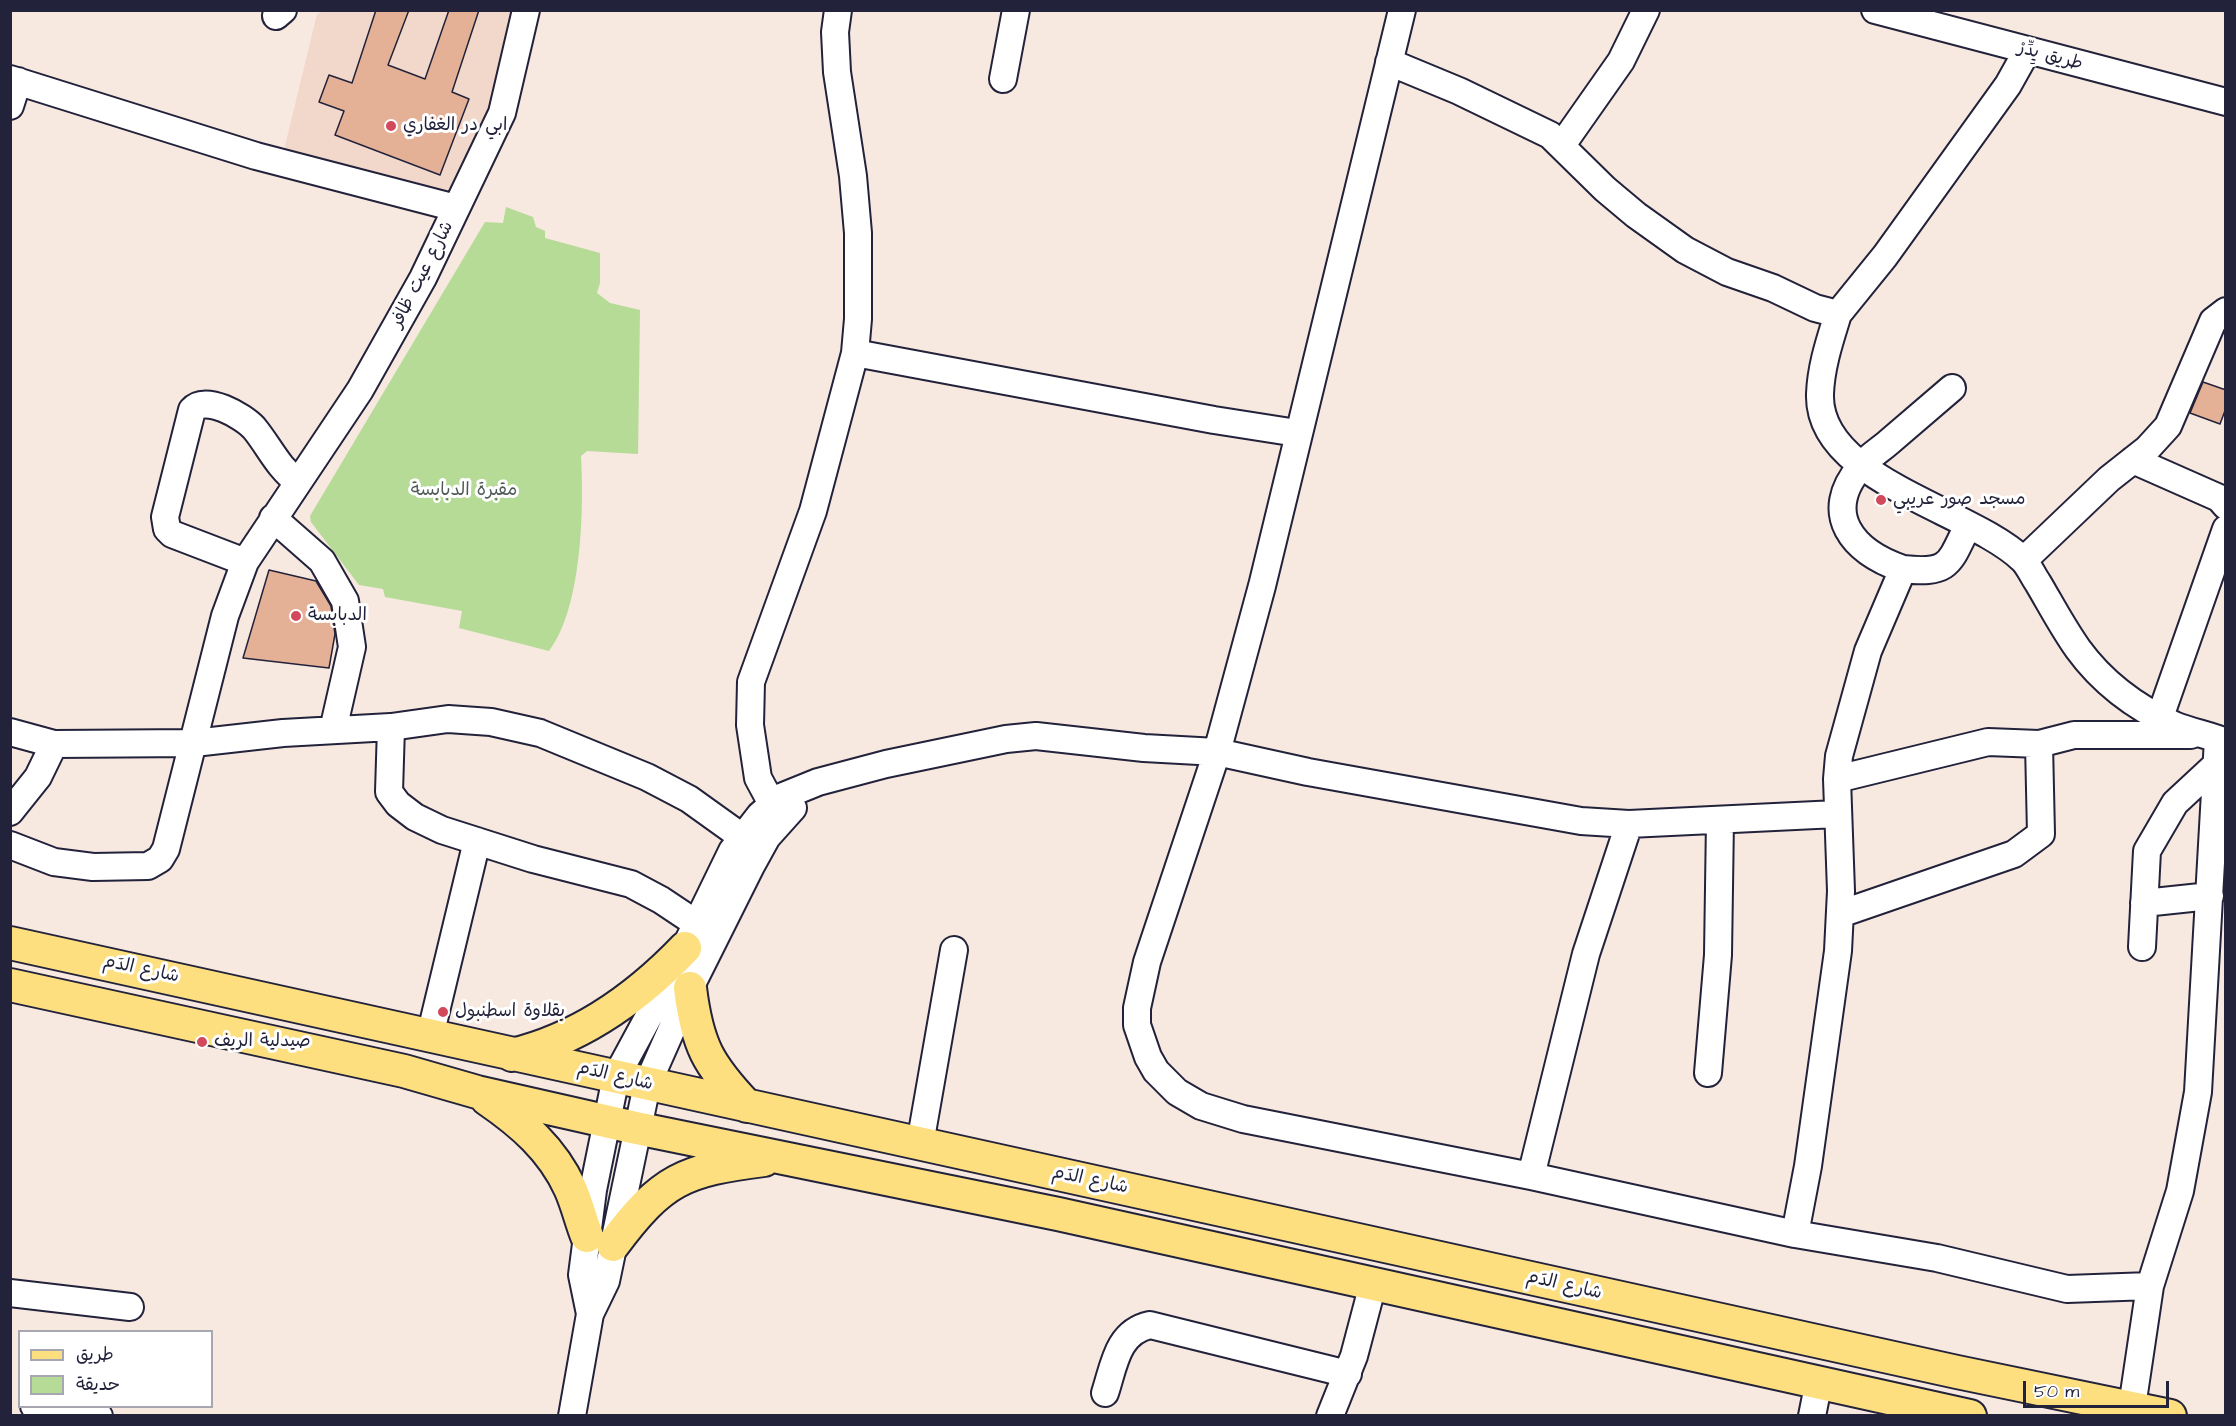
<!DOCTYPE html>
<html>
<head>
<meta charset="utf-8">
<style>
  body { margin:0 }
  #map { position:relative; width:2236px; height:1426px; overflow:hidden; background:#f7e8e0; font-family:"Architects Daughter","Playpen Sans Arabic",sans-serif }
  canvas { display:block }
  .frame { position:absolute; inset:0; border:12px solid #22223b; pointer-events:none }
  .legend { position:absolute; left:18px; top:1330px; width:195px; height:78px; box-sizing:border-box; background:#fff; border:2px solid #a7a7b1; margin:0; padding:8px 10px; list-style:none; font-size:18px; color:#22223b }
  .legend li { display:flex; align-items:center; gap:12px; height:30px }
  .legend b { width:30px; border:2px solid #a7a7b1 }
  .scale { position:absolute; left:2023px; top:1381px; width:146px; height:27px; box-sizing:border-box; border:3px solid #22223b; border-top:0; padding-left:8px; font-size:18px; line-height:21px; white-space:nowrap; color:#22223b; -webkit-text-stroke:4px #fff; paint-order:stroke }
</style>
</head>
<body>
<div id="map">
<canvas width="2236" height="1426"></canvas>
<div class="frame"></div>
<ul class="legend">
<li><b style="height:8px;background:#fddf80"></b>طريق</li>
<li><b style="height:16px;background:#b5db96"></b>حديقة</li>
</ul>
<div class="scale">50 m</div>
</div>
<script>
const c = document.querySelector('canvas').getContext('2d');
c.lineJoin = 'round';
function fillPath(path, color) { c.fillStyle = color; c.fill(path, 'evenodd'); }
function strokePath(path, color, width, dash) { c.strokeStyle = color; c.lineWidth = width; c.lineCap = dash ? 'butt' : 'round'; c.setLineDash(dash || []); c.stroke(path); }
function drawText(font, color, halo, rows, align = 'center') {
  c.font = font + ' "Architects Daughter","Playpen Sans Arabic",sans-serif'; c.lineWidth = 6; c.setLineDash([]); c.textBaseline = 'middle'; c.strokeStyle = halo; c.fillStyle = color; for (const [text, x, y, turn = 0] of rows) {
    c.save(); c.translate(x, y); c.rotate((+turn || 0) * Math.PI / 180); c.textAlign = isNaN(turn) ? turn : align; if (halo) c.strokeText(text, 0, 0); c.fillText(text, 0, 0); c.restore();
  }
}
fillPath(new Path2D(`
  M 326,10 L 522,11 L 503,102 L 462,186 L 445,193 L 284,150 L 317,14 Z`), '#f1d8ca');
fillPath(new Path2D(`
  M 506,207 L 533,217 L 536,227 L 545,231 L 545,238 L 600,253 L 600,283 L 597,293 L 610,303 L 640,310 L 638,454 L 587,451 L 581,456 C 584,509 582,608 549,651 L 459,628 L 462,611 L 385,597 L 383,589 L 359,585 L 311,522 L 310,516 L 485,222 L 503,223 Z`), '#b5db96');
const building = new Path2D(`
  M 376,10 L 409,10 L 388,65 L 425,79 L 449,10 L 479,10 L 452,92 L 469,99 L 440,175 L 335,135 L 344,111 L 319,102 L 329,75 L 352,83 Z
  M 2203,382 L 2226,390 L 2226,408 L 2220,424 L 2190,413 Z
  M 269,570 L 316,581 L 331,606 L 335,634 L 329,668 L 243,658 Z`);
fillPath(building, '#e4b197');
strokePath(building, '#22223b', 1.5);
const minor = new Path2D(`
  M 1875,10 L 2226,102
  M 276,16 L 283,10
  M 1389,62 L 1459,91 L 1550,135 L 1605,189 L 1636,215 L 1685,250 L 1727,272 L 1773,288 L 1815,308 L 1838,314 L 1885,256 L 2008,85 L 2027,51
  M 10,79 L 256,156 L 456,208
  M 1003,79 L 1016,10
  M 10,106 L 18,81
  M 1562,145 L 1621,61 L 1646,10
  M 1838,314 C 1830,340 1821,366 1820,394 C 1817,480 1972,510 2023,560 C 2029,566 2033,576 2038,583 C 2051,605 2063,628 2078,649 C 2102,682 2137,708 2174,725 C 2191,732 2209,735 2226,742
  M 855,353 L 1214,420 L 1297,433
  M 2133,460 L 2219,498 L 2226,506
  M 273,518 L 322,561 L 345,601 L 352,647 L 333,730
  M 2024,560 L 2109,479 L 2147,449 L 2168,426 L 2213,321 L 2226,311
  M 245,562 L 172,534 L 167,529 L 165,517 L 192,410 C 205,394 243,416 254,428 C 269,446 278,468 298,482
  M 1903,569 C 1950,574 1949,564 1968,525
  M 2160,717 L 2226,529
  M 391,727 L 389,792 L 398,804 L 415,817 L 442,830 L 533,859 L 631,884 L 661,900 L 697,924
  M 10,732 L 54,744 L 194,743 L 283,733 L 391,727 L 448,719 L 491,722 L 540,733 L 647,777 L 689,799 L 742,837
  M 1837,779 L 1988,742 L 2039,744 L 2074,735 L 2191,735
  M 10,812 L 38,777 L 54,744
  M 1837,814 L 1629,824 L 1581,821 L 1308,772 L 1217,752 L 1147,962 L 1137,1008 L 1137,1025 L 1148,1057 L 1156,1071 L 1177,1092 L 1201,1106 L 1243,1119 L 1531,1176 L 1795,1234 L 1937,1258 L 2067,1289 L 2150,1286
  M 779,817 L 758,778 L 750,725 L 751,682 L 813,511 L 855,353 L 858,319 L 858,233 L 853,176 L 837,72 L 835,32 L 838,10
  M 10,845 L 54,862 L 93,867 L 148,866 L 160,859 L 166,849 L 225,616 L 245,562 L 360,390 L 423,278 L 502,113 L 526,10
  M 2144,903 L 2210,896
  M 1840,914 L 2014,854 L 2041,834 L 2039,744
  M 2142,947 L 2147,851 L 2175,803 L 2217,764
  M 430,1036 L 477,841
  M 1708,1073 L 1718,955 L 1720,820
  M 920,1144 L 954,950
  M 1531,1176 L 1586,954 L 1629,824
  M 1795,1234 L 1808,1166 L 1838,951 L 1841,891 L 1837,779 L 1839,756 L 1868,651 L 1903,569 C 1853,552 1820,514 1861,466 C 1868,457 1880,450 1889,442 C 1910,424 1931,406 1952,388
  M 10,1293 L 130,1307
  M 590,1314 L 606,1281 L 647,1085 L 690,988 L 751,866 L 767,837 L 793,808
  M 1105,1393 C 1114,1366 1117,1332 1150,1325 L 1348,1374
  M 34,1406 L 99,1416
  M 2132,1407 L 2150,1286 L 2180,1191 L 2198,1092 L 2218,739
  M 572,1416 L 590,1314 L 582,1275 L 593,1190 L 616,1077 L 675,968 L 732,851 L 760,815 L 781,797 L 818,782 L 886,764 L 1006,739 L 1036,736 L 1144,748 L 1217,752 L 1262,586 L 1402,10
  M 1330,1416 L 1354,1356 L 1373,1284
  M 1812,1416 L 1819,1381`);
const major = new Path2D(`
  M 10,943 L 1957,1372 L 2170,1416
  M 10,985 L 404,1071 L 477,1092 L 636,1128 L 1058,1214 L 1970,1416
  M 690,988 C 697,1045 708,1065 747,1106
  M 512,1055 C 579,1039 638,997 685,948
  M 487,1099 C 522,1123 552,1149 570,1188 C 577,1203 581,1221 587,1236
  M 613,1245 C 662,1179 684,1170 764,1160`);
strokePath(minor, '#22223b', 30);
strokePath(major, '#22223b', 36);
strokePath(minor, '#fff', 26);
strokePath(major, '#fddf80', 32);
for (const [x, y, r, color] of [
  [391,126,6,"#d1495b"],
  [1881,500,6,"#d1495b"],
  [296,616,6,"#d1495b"],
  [443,1012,6,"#d1495b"],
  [202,1042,6,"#d1495b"]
]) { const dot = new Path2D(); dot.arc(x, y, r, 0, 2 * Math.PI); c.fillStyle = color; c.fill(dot); strokePath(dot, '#fff', 2); }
drawText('18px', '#22223b', '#fff', [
  ["طريق يِدِّرْ",2050,57,15],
  ["شارع عيت ظافر",423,275,-63],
  ["شارع الدَم",141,970,12],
  ["شارع الدَم",615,1077,13],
  ["شارع الدَم",1090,1181,12],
  ["شارع الدَم",1564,1286,13]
]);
drawText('18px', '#22223b', '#fff', [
  ["ابي در الغفاري",403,126],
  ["مسجد صور عريبي",1893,500],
  ["الدبابسة",308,616],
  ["بقلاوة اسطنبول",455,1012],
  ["صيدلية الريف",214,1042]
], 'left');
drawText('18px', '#4e5a56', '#fff', [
  ["مقبرة الدبابسة",464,491]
]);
</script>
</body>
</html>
